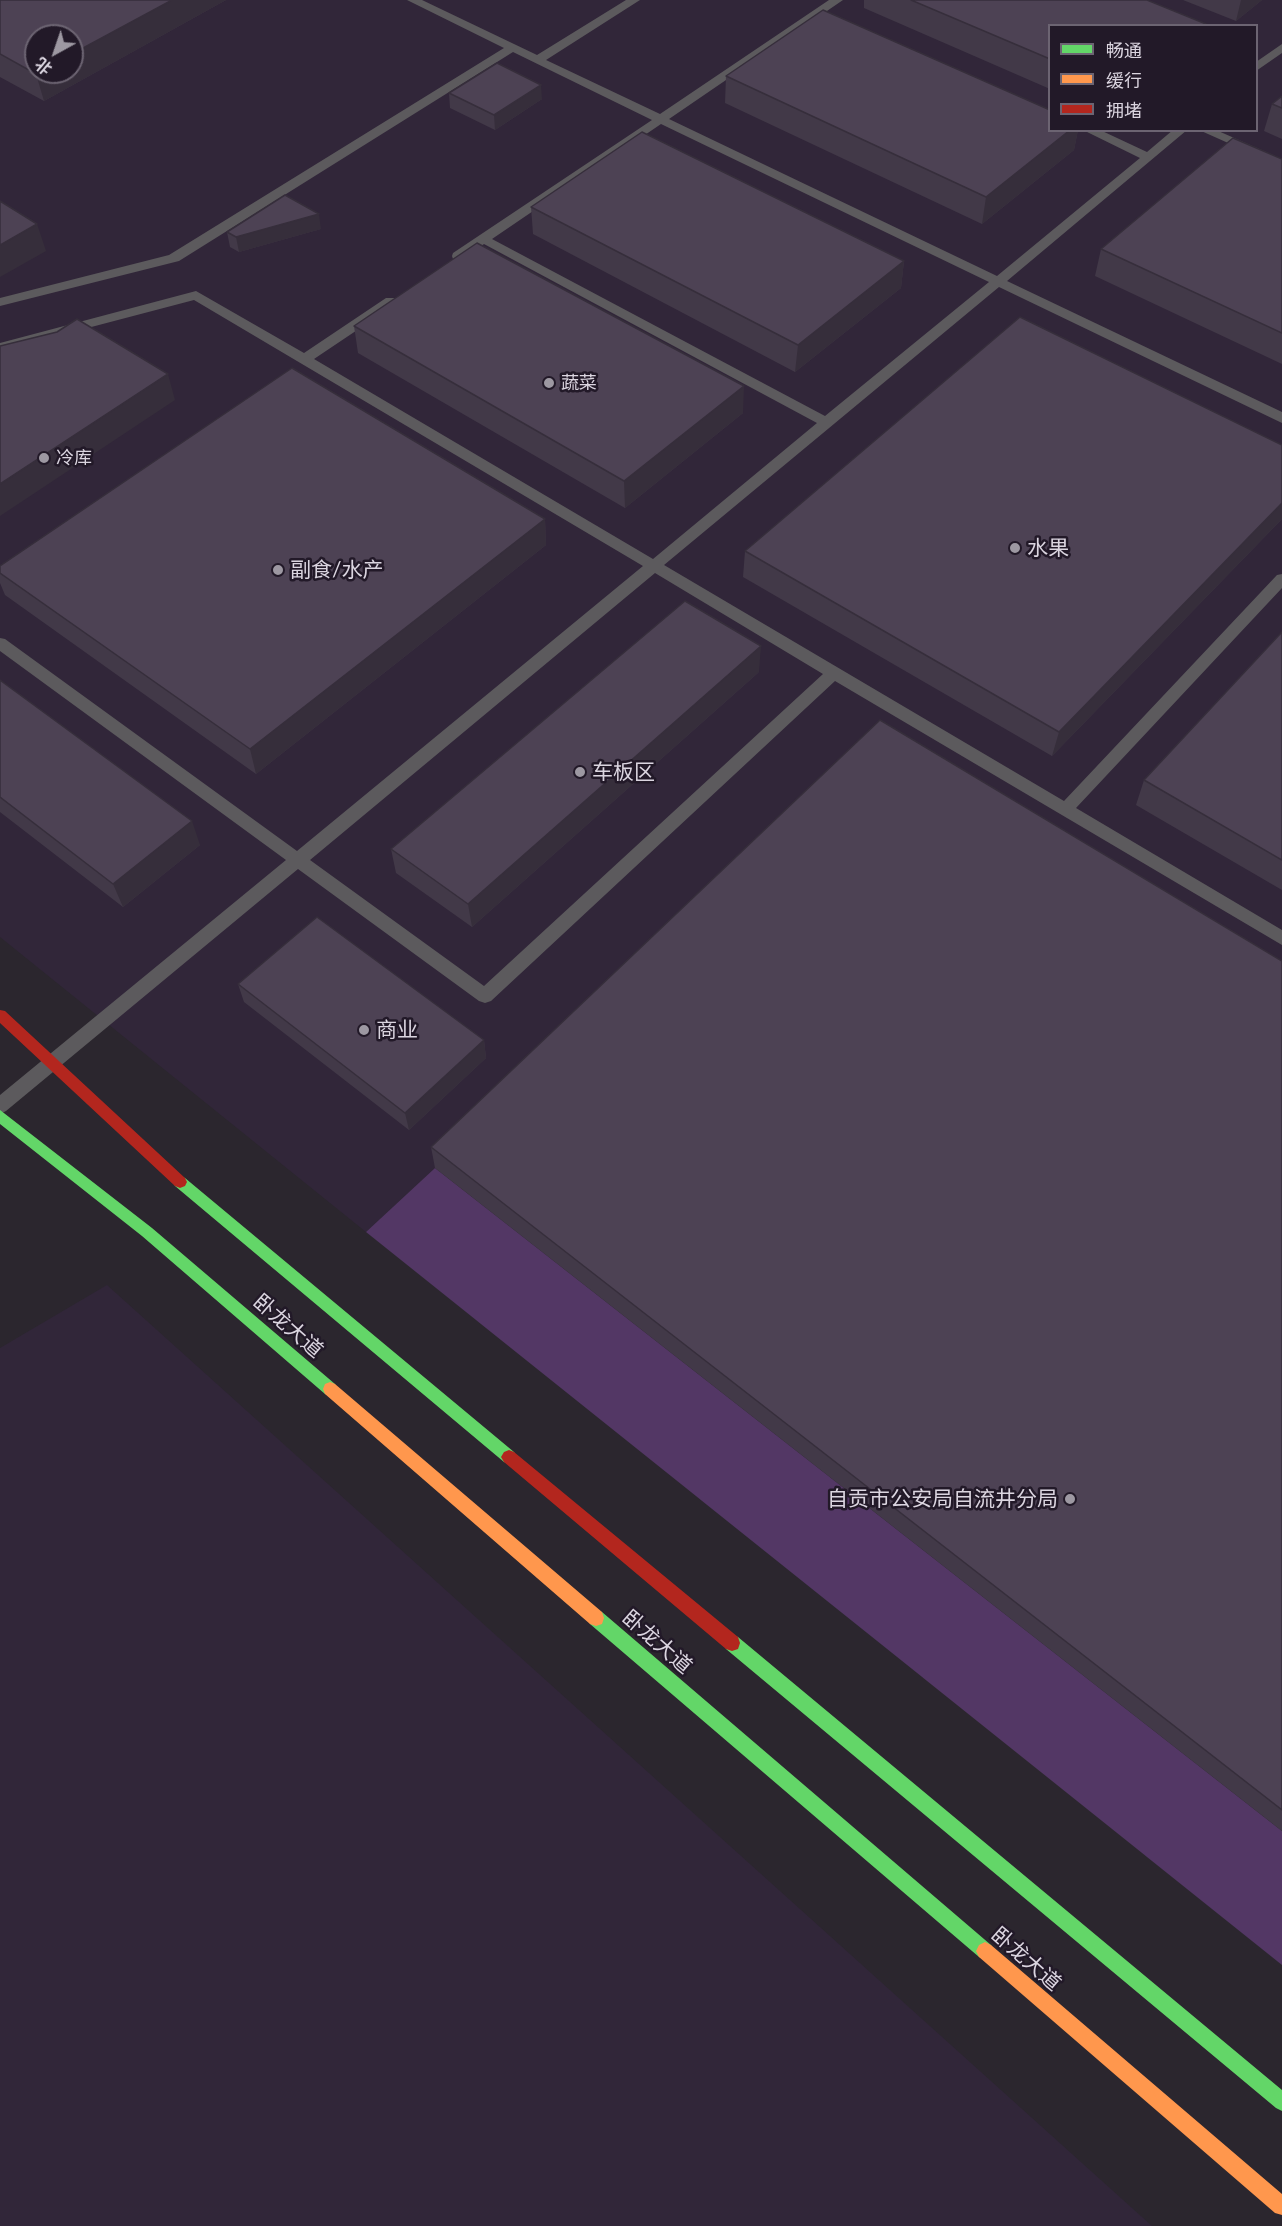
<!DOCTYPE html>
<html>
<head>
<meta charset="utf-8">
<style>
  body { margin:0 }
  #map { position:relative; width:1282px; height:2226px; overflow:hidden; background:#2b262e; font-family:Lato,"Noto Sans SC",sans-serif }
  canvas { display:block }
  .legend { position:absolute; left:1048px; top:24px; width:210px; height:108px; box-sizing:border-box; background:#221928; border:2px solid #6c6472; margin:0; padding:8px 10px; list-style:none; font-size:18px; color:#dbd5e0 }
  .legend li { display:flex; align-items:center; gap:12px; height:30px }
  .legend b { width:30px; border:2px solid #6c6472 }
  .north { position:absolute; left:24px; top:24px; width:60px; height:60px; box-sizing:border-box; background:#221928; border:2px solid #6c6472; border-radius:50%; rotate:220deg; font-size:16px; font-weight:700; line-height:24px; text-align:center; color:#dbd5e0 }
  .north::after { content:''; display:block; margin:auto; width:21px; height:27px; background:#9d98a2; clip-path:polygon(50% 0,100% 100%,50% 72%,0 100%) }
</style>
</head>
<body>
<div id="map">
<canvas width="1282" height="2226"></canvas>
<ul class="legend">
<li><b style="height:8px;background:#63d668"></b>畅通</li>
<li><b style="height:8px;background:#ff974d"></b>缓行</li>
<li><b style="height:8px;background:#b3261e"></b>拥堵</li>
</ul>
<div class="north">北</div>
</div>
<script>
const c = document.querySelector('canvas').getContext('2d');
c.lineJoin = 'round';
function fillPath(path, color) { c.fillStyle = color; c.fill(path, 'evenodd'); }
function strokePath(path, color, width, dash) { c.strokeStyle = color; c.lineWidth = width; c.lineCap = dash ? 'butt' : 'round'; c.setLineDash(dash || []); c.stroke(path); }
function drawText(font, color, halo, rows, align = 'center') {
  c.font = font + ' Lato,"Noto Sans SC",sans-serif'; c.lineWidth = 5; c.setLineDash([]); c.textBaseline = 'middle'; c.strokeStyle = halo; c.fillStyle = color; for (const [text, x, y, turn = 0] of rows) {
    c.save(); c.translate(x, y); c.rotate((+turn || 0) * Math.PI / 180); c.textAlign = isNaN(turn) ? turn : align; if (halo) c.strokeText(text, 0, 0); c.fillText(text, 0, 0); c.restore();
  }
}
fillPath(new Path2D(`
  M 0,0 L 1282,0 L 1282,991 L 435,1168 L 366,1232 L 0,937 ZM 1050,26 L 1256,26 L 1256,130 L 1050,130 ZM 36,36 L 72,36 L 72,72 L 36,72 Z
  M 107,1285 L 1152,2226 L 0,2226 L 0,1348 Z`), '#312639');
fillPath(new Path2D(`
  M 435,1168 L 1282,1831 L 1282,1965 L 366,1232 Z`), '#533765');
fillPath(new Path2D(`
  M 407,0 L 422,0 L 537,55 L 626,0 L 640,0 L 546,60 L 660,114 L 829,0 L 843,0 L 669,119 L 997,276 L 1140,158 L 1083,130 L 1100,130 L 1147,152 L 1173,130 L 1187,130 L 1007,281 L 1282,412 L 1282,423 L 999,287 L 664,565 L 1064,801 L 1277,575 L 1282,574 L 1282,588 L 1076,808 L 1282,930 L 1282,945 L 835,681 L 491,1001 L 485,1003 L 479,1001 L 298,869 L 6,1111 L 0,1114 L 0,1095 L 286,860 L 0,651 L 0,638 L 5,639 L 297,851 L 643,566 L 194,300 L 0,351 L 0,343 L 196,291 L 304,353 L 386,298 L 396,298 L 398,301 L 396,304 L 314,359 L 653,559 L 817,423 L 484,244 L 463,259 L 453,259 L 452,256 L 453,253 L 652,120 L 513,52 L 179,261 L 0,306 L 0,298 L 169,255 L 504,48 ZM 661,124 L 989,282 L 825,416 L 492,239 ZM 655,573 L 823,674 L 484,986 L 310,860 Z
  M 1282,44 L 1282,53 L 1256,71 L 1256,62 Z
  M 1199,130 L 1216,130 L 1282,159 L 1282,167 Z`), '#5c5a5d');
fillPath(new Path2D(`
  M 0,1110 L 152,1228 L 335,1384 L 337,1389 L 335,1394 L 330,1396 L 325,1394 L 142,1236 L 0,1124 Z
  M 180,1176 L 185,1178 L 514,1452 L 517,1457 L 514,1462 L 509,1464 L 504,1462 L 175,1186 L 173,1182 L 175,1178 Z
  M 596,1610 L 602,1612 L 991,1945 L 994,1951 L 991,1957 L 985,1960 L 979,1957 L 590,1624 L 588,1618 L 590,1612 Z
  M 732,1635 L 738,1637 L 1282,2090 L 1282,2111 L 1276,2108 L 726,1649 L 724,1643 L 726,1637 Z`), '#63d668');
fillPath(new Path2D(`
  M 330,1382 L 335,1384 L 602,1612 L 604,1618 L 602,1624 L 596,1626 L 590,1624 L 325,1394 L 323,1389 L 325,1384 Z
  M 985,1942 L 991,1945 L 1282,2194 L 1282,2215 L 1275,2213 L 979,1957 L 976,1951 L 979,1945 Z`), '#ff974d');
fillPath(new Path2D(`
  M 0,1010 L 5,1011 L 185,1178 L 187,1182 L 185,1186 L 180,1188 L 175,1186 L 0,1023 Z
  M 509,1450 L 514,1452 L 738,1637 L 740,1643 L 738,1649 L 732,1651 L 726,1649 L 504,1462 L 501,1457 L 504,1452 Z`), '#b3261e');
fillPath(new Path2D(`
  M 0,0 L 226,0 L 44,101 L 0,77 Z
  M 864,0 L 1147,0 L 1206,24 L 1205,26 L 1050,26 L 1050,89 L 864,8 Z
  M 1183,0 L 1262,0 L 1236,21 Z
  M 726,76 L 1050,130 L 1078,130 L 1074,150 L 982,224 L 725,103 Z
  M 449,93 L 542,99 L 495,130 L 450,108 Z
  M 1282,96 L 1282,139 L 1264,131 L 1272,104 Z
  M 1282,159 L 1282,364 L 1095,276 L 1101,249 Z
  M 531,207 L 904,261 L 901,288 L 795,372 L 533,234 Z
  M 321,229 L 239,252 L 230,247 L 227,232 Z
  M 354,326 L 743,413 L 625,508 L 358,353 Z
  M 1282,445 L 1282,519 L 1052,756 L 743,577 L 745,551 Z
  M 545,519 L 546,545 L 256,774 L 5,595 L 0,583 L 0,566 Z
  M 1282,632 L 1282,890 L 1136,805 L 1144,780 Z
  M 759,672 L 472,927 L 396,873 L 391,849 Z
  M 0,680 L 200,845 L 123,907 L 0,812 Z
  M 1282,961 L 1282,1831 L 435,1168 L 431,1147 Z
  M 238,984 L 484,1040 L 486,1058 L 409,1130 L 244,1002 Z`), '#423948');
fillPath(new Path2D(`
  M 172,0 L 226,0 L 44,101 L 36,74 L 40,72 L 72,72 L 72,54 Z
  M 1241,0 L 1262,0 L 1236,21 Z
  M 541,85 L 542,99 L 495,130 L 494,115 Z
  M 1070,130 L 1078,130 L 1074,150 L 982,224 L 986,197 Z
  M 319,214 L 321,229 L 239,252 L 236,237 Z
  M 37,224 L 46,251 L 0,277 L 0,245 Z
  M 904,261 L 901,288 L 795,372 L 798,345 Z
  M 168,374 L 175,400 L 0,516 L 0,484 Z
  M 744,386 L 743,413 L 625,508 L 624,481 Z
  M 1282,503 L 1282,519 L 1052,756 L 1059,732 Z
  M 545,519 L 546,545 L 256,774 L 250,749 Z
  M 761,646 L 759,672 L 472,927 L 468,904 Z
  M 192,821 L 200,845 L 123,907 L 113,884 Z
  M 484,1040 L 486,1058 L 409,1130 L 405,1113 Z`), '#362e3b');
const building = new Path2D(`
  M 0,0 L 172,0 L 72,54 L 72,36 L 36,36 L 36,72 L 40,72 L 36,74 L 0,54 Z
  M 911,0 L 1147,0 L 1206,24 L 1204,26 L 1050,26 L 1050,59 Z
  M 823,10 L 1050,110 L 1050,130 L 1070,130 L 986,197 L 726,76 Z
  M 497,63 L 541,85 L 494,115 L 449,93 Z
  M 1282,96 L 1282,108 L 1272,104 Z
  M 642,132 L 904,261 L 798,345 L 531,207 Z
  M 1233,138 L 1282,159 L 1282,333 L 1101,249 Z
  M 285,195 L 319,214 L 236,237 L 227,232 Z
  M 0,201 L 37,224 L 0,245 Z
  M 477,243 L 744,386 L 624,481 L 354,326 Z
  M 1020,317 L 1282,445 L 1282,503 L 1059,732 L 745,551 Z
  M 77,319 L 168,374 L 0,484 L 0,346 L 57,332 Z
  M 292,368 L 545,519 L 250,749 L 0,573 L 0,566 Z
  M 685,601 L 761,646 L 468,904 L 391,849 Z
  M 1282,632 L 1282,860 L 1144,780 Z
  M 0,680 L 192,821 L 113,884 L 0,797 Z
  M 880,720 L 1282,961 L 1282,1810 L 431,1147 Z
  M 317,917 L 484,1040 L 405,1113 L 238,984 Z`);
fillPath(building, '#4d4254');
strokePath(building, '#362e3b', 1.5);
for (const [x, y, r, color] of [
  [549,383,6,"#9d98a2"],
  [44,458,6,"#9d98a2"],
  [1015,548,6,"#9d98a2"],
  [278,570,6,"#9d98a2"],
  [580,772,6,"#9d98a2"],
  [364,1030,6,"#9d98a2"],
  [1070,1499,6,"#9d98a2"]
]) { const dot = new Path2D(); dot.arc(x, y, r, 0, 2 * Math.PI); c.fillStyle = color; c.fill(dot); strokePath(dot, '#221928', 2); }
drawText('18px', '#dbd5e0', '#221928', [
  ["蔬菜",561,383],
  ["冷库",56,458]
], 'left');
drawText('21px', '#dbd5e0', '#221928', [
  ["水果",1027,548],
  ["副食/水产",290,570],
  ["车板区",592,772],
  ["商业",376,1030],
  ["自贡市公安局自流井分局",1058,1499,"right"]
], 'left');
drawText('21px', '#dbd5e0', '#221928', [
  ["卧龙大道",288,1326,41],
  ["卧龙大道",657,1642,41],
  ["卧龙大道",1026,1959,41]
]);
</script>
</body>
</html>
